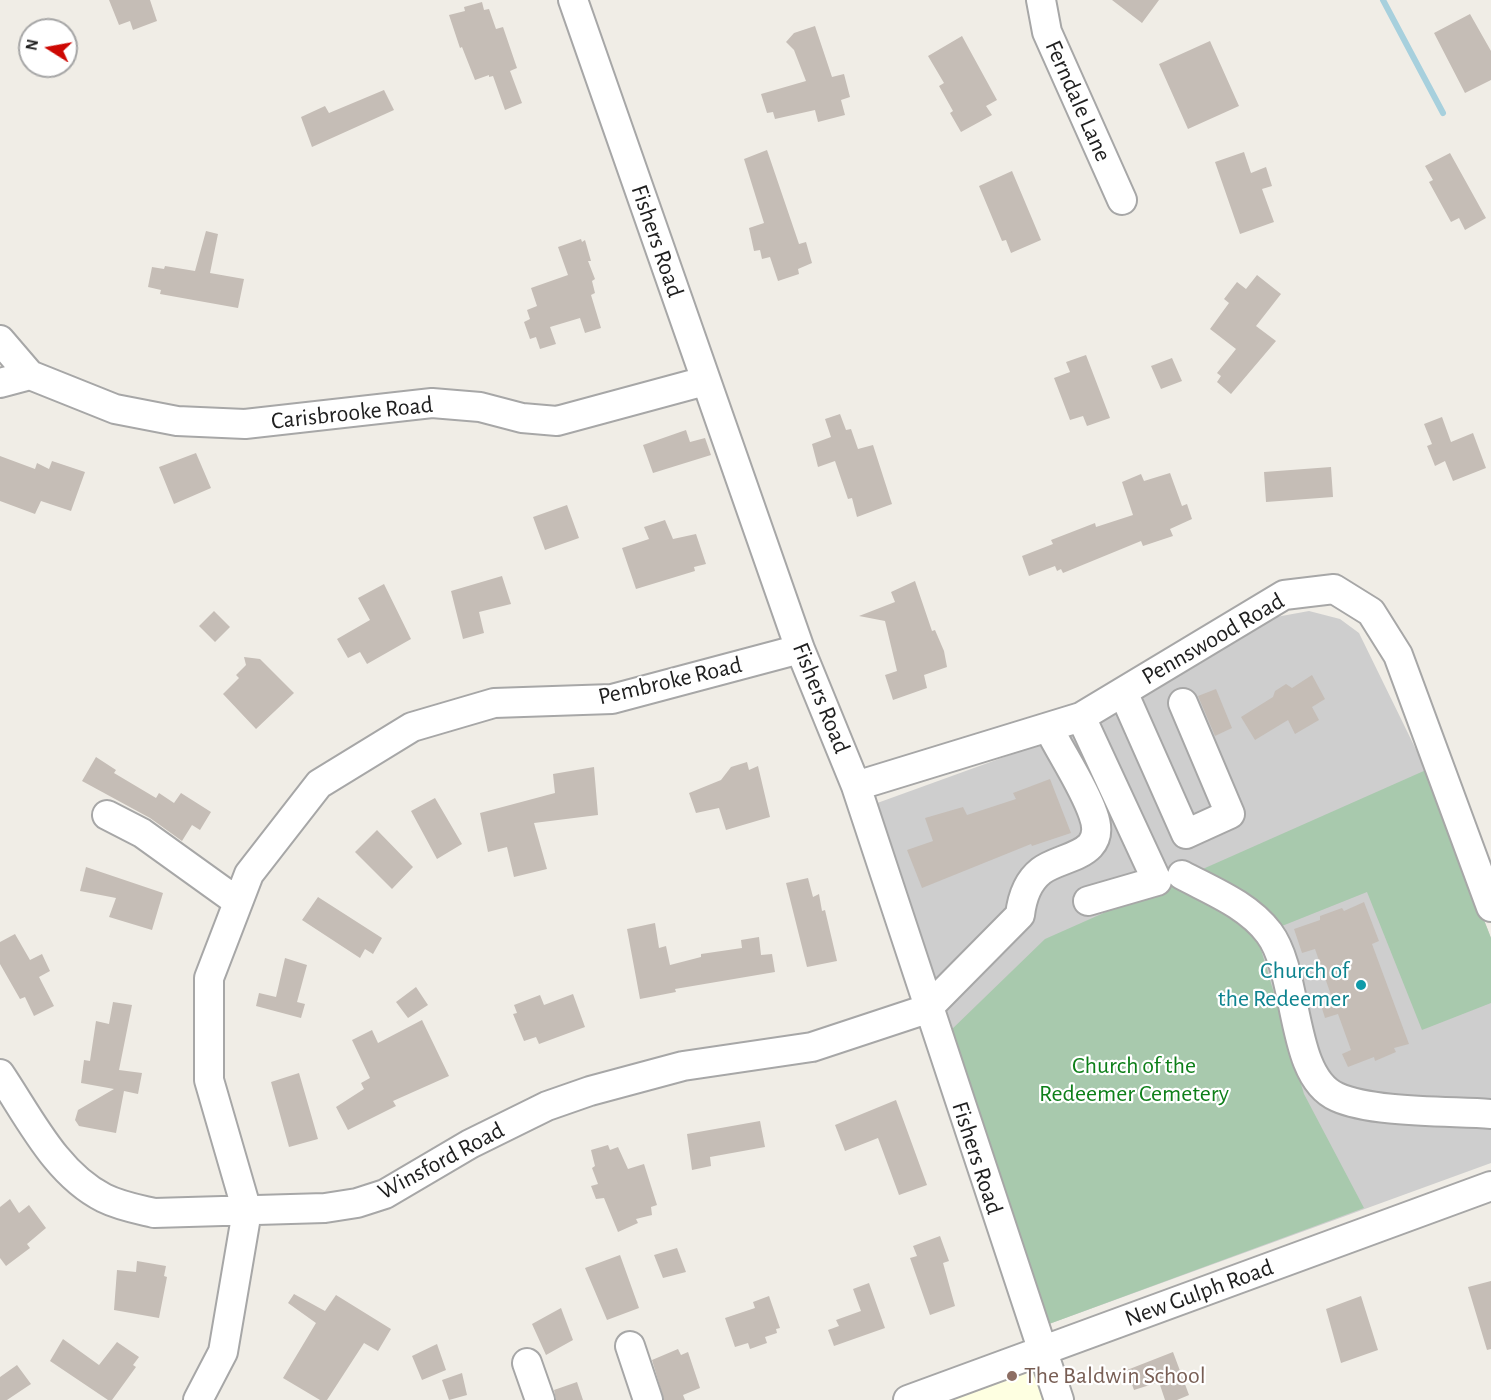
<!DOCTYPE html>
<html>
<head>
<meta charset="utf-8">
<style>
  body { margin:0 }
  #map { position:relative; width:1491px; height:1400px; overflow:hidden; background:#f0ede6; font-family:"Alegreya Sans",sans-serif }
  canvas { display:block }
  .north { position:absolute; left:18px; top:18px; width:60px; height:60px; box-sizing:border-box; background:#fff; border:2px solid #a6a6a6; border-radius:50%; rotate:281deg; font-size:16px; font-weight:700; line-height:24px; text-align:center; color:#202020 }
  .north::after { content:''; display:block; margin:auto; width:21px; height:27px; background:#cd0702; clip-path:polygon(50% 0,100% 100%,50% 72%,0 100%) }
</style>
</head>
<body>
<div id="map">
<canvas width="1491" height="1400"></canvas>
<div class="north">N</div>
</div>
<script>
const c = document.querySelector('canvas').getContext('2d');
c.lineJoin = 'round';
function fillPath(path, color) { c.fillStyle = color; c.fill(path, 'evenodd'); }
function strokePath(path, color, width, dash) { c.strokeStyle = color; c.lineWidth = width; c.lineCap = dash ? 'butt' : 'round'; c.setLineDash(dash || []); c.stroke(path); }
function drawText(font, color, halo, rows, align = 'center') {
  c.font = font + ' "Alegreya Sans",sans-serif'; c.lineWidth = 4.5; c.setLineDash([]); c.textBaseline = 'middle'; c.strokeStyle = halo; c.fillStyle = color; for (const [text, x, y, turn = 0] of rows) {
    c.save(); c.translate(x, y); c.rotate((+turn || 0) * Math.PI / 180); c.textAlign = isNaN(turn) ? turn : align; if (halo) c.strokeText(text, 0, 0); c.fillText(text, 0, 0); c.restore();
  }
}
fillPath(new Path2D(`
  M 1041,1351 L 1059,1400 L 908,1400 Z`), '#feffe1');
fillPath(new Path2D(`
  M 1309,611 L 1340,619 L 1359,633 L 1426,770 L 1491,938 L 1491,1163 L 1049,1324 L 869,806 L 1054,739 L 1276,617 Z`), '#cecece');
fillPath(new Path2D(`
  M 1426,770 L 1491,938 L 1491,1003 L 1422,1030 L 1367,892 L 1257,936 L 1304,1094 L 1364,1208 L 1049,1324 L 948,1033 L 1045,939 Z`), '#a8c9ad');
strokePath(new Path2D(`
  M 1383,0 L 1443,113`), '#a7d0dd', 6);
fillPath(new Path2D(`
  M 109,0 L 150,0 L 157,21 L 133,30 L 130,21 L 119,25 Z
  M 1112,0 L 1159,0 L 1142,23 Z
  M 482,2 L 484,10 L 489,9 L 496,29 L 503,27 L 517,68 L 510,71 L 522,103 L 505,110 L 493,76 L 489,77 L 489,75 L 475,80 L 462,47 L 460,48 L 449,15 L 465,11 L 464,7 Z
  M 1470,14 L 1491,51 L 1491,80 L 1465,93 L 1434,33 Z
  M 815,26 L 832,77 L 844,74 L 850,97 L 841,100 L 845,115 L 818,122 L 815,110 L 775,119 L 773,112 L 767,113 L 761,94 L 806,81 L 794,50 L 786,42 L 794,33 Z
  M 962,36 L 997,100 L 986,106 L 992,115 L 961,132 L 950,113 L 953,111 L 939,86 L 944,83 L 928,56 Z
  M 1210,41 L 1239,106 L 1188,129 L 1159,64 Z
  M 384,90 L 394,110 L 312,147 L 301,117 L 325,106 L 329,113 Z
  M 767,150 L 799,244 L 806,242 L 812,263 L 798,269 L 799,274 L 778,281 L 770,257 L 762,259 L 760,250 L 754,251 L 749,228 L 764,223 L 744,159 Z
  M 1244,152 L 1251,173 L 1266,167 L 1272,186 L 1262,189 L 1274,222 L 1240,234 L 1215,162 Z
  M 1450,153 L 1486,218 L 1465,230 L 1459,218 L 1451,222 L 1429,182 L 1433,180 L 1425,166 Z
  M 1012,171 L 1041,240 L 1011,253 L 1006,240 L 1002,241 L 979,186 Z
  M 206,231 L 218,234 L 210,273 L 244,279 L 238,308 L 160,294 L 161,290 L 148,287 L 152,267 L 164,269 L 165,266 L 195,271 Z
  M 581,239 L 582,242 L 585,240 L 591,261 L 588,261 L 595,279 L 592,281 L 595,293 L 591,295 L 601,328 L 585,333 L 580,318 L 550,327 L 556,344 L 540,349 L 536,337 L 530,339 L 524,322 L 530,319 L 527,310 L 537,306 L 531,288 L 568,275 L 558,247 Z
  M 1257,275 L 1281,294 L 1256,326 L 1276,341 L 1231,394 L 1217,382 L 1221,376 L 1217,373 L 1236,349 L 1210,329 L 1229,303 L 1224,299 L 1237,282 L 1246,289 Z
  M 1086,355 L 1110,418 L 1087,426 L 1083,416 L 1070,420 L 1054,378 L 1070,372 L 1066,362 Z
  M 1172,358 L 1182,381 L 1161,389 L 1151,366 Z
  M 840,414 L 846,430 L 851,429 L 858,449 L 873,445 L 892,504 L 857,517 L 852,498 L 848,499 L 835,461 L 818,467 L 812,444 L 831,437 L 825,419 Z
  M 1442,417 L 1451,442 L 1473,433 L 1486,468 L 1453,481 L 1445,461 L 1435,466 L 1427,446 L 1432,444 L 1424,424 Z
  M 686,430 L 690,442 L 705,438 L 711,455 L 653,473 L 643,445 Z
  M 196,453 L 211,488 L 174,504 L 159,467 Z
  M 0,456 L 35,469 L 37,463 L 49,469 L 52,461 L 85,472 L 71,511 L 41,501 L 35,514 L 0,501 Z
  M 1331,467 L 1333,497 L 1266,502 L 1264,472 Z
  M 1170,473 L 1182,506 L 1187,504 L 1192,519 L 1170,529 L 1173,536 L 1143,546 L 1141,541 L 1063,573 L 1061,569 L 1057,571 L 1055,566 L 1029,576 L 1022,556 L 1053,544 L 1051,540 L 1095,523 L 1096,527 L 1133,515 L 1122,482 L 1141,474 L 1144,481 Z
  M 567,505 L 579,538 L 545,550 L 533,517 Z
  M 665,520 L 673,539 L 696,534 L 706,564 L 694,567 L 695,571 L 636,589 L 622,548 L 649,539 L 644,527 Z
  M 502,576 L 511,604 L 479,612 L 484,633 L 463,639 L 451,591 Z
  M 915,581 L 932,631 L 935,630 L 944,651 L 947,667 L 924,675 L 927,688 L 893,700 L 885,675 L 897,671 L 885,621 L 859,616 L 895,602 L 891,592 Z
  M 384,584 L 411,639 L 367,664 L 360,652 L 348,658 L 337,639 L 370,620 L 358,598 Z
  M 214,611 L 230,627 L 215,642 L 199,626 Z
  M 244,657 L 260,659 L 294,693 L 256,729 L 223,694 L 239,678 L 236,675 L 246,665 Z
  M 1312,675 L 1325,699 L 1312,707 L 1319,720 L 1295,734 L 1288,720 L 1255,740 L 1241,717 L 1273,697 L 1275,691 L 1286,684 L 1292,688 Z
  M 1216,689 L 1232,728 L 1215,736 L 1198,696 Z
  M 96,757 L 116,770 L 114,773 L 156,798 L 159,793 L 174,803 L 181,793 L 211,812 L 200,830 L 192,825 L 182,841 L 150,818 L 82,781 Z
  M 747,762 L 749,770 L 758,766 L 770,817 L 726,830 L 719,808 L 696,813 L 689,793 L 721,780 L 731,767 Z
  M 594,767 L 598,815 L 534,823 L 547,869 L 514,877 L 507,847 L 488,852 L 480,813 L 555,793 L 553,774 Z
  M 1050,779 L 1071,833 L 1032,846 L 1031,844 L 922,888 L 907,850 L 933,841 L 925,818 L 963,807 L 967,815 L 1016,799 L 1013,793 Z
  M 435,798 L 462,844 L 437,859 L 411,811 Z
  M 377,830 L 413,867 L 392,889 L 355,852 Z
  M 86,867 L 163,893 L 152,930 L 109,917 L 116,898 L 80,891 Z
  M 808,878 L 813,897 L 819,894 L 822,911 L 825,910 L 837,961 L 807,967 L 786,883 Z
  M 318,897 L 382,938 L 373,954 L 365,949 L 360,958 L 302,920 Z
  M 1364,902 L 1379,941 L 1372,944 L 1409,1044 L 1394,1048 L 1396,1052 L 1375,1061 L 1374,1057 L 1348,1067 L 1342,1054 L 1351,1050 L 1338,1014 L 1325,1018 L 1320,1002 L 1332,998 L 1315,949 L 1302,953 L 1294,929 L 1320,920 L 1320,916 L 1342,908 L 1344,911 Z
  M 655,923 L 659,948 L 666,946 L 670,965 L 701,957 L 701,954 L 742,948 L 741,940 L 759,937 L 761,955 L 772,954 L 775,972 L 675,989 L 676,992 L 640,999 L 627,929 Z
  M 15,934 L 30,960 L 42,954 L 50,971 L 39,977 L 54,1006 L 34,1016 L 25,997 L 20,999 L 0,964 L 0,942 Z
  M 285,958 L 307,965 L 297,1002 L 305,1004 L 301,1018 L 256,1006 L 259,993 L 276,997 Z
  M 416,987 L 428,1005 L 408,1018 L 396,1002 Z
  M 573,994 L 585,1027 L 539,1044 L 536,1037 L 524,1041 L 513,1014 L 517,1013 L 514,1005 L 540,995 L 544,1005 Z
  M 113,1002 L 132,1005 L 119,1070 L 142,1073 L 138,1094 L 124,1091 L 116,1133 L 79,1126 L 75,1120 L 78,1110 L 114,1089 L 81,1083 L 84,1060 L 90,1061 L 96,1021 L 109,1024 Z
  M 422,1020 L 449,1076 L 393,1101 L 396,1106 L 348,1130 L 336,1107 L 364,1089 L 361,1083 L 370,1078 L 352,1040 L 372,1030 L 378,1043 Z
  M 299,1073 L 318,1139 L 289,1147 L 271,1082 Z
  M 896,1100 L 927,1185 L 899,1195 L 878,1138 L 845,1151 L 835,1125 Z
  M 760,1121 L 765,1147 L 710,1157 L 711,1166 L 692,1170 L 687,1134 Z
  M 608,1145 L 610,1150 L 618,1147 L 628,1169 L 644,1164 L 657,1205 L 651,1207 L 652,1215 L 636,1219 L 638,1223 L 618,1232 L 604,1198 L 596,1199 L 591,1186 L 598,1184 L 592,1168 L 595,1166 L 591,1150 Z
  M 10,1199 L 19,1213 L 29,1205 L 46,1228 L 27,1244 L 30,1248 L 6,1266 L 0,1258 L 0,1207 Z
  M 940,1236 L 949,1261 L 943,1263 L 955,1306 L 930,1315 L 910,1258 L 917,1256 L 913,1246 Z
  M 677,1248 L 686,1272 L 663,1278 L 654,1255 Z
  M 620,1255 L 639,1308 L 607,1320 L 585,1268 Z
  M 137,1261 L 166,1266 L 164,1276 L 167,1277 L 159,1318 L 114,1310 L 117,1270 L 136,1272 Z
  M 1491,1281 L 1491,1349 L 1487,1350 L 1468,1287 Z
  M 869,1283 L 885,1328 L 834,1346 L 828,1330 L 839,1326 L 836,1320 L 861,1311 L 853,1289 Z
  M 294,1294 L 325,1311 L 336,1295 L 391,1329 L 378,1351 L 364,1343 L 327,1400 L 320,1400 L 283,1378 L 316,1323 L 288,1303 Z
  M 769,1296 L 780,1328 L 776,1329 L 777,1333 L 765,1337 L 767,1343 L 750,1349 L 748,1343 L 735,1347 L 725,1318 L 755,1308 L 753,1302 Z
  M 1361,1296 L 1378,1350 L 1341,1363 L 1326,1309 Z
  M 561,1308 L 573,1340 L 546,1355 L 532,1324 Z
  M 63,1339 L 99,1365 L 117,1342 L 139,1357 L 133,1365 L 136,1367 L 112,1400 L 108,1400 L 50,1361 Z
  M 437,1344 L 446,1370 L 422,1380 L 412,1356 Z
  M 678,1349 L 681,1355 L 688,1352 L 700,1388 L 683,1395 L 685,1400 L 664,1400 L 652,1360 Z
  M 1173,1352 L 1189,1395 L 1177,1400 L 1165,1400 L 1159,1382 L 1134,1390 L 1127,1370 Z
  M 17,1365 L 31,1384 L 7,1400 L 0,1400 L 0,1377 Z
  M 462,1373 L 467,1395 L 449,1400 L 442,1380 Z
  M 577,1382 L 583,1400 L 556,1400 L 554,1390 Z`), '#c5bdb6');
const minor = new Path2D(`
  M 573,0 L 800,649 L 856,786 L 1059,1400
  M 1041,0 L 1047,32 L 1122,200
  M 0,340 L 30,375
  M 0,383 L 30,375 L 115,409 L 177,421 L 245,424 L 432,403 L 480,407 L 522,418 L 557,421 L 705,381
  M 1123,692 L 1186,834 L 1230,814 L 1183,703
  M 1081,717 L 1157,881 L 1088,901
  M 856,786 L 1081,717 L 1284,595 L 1334,589 L 1371,612 L 1398,655 L 1491,907
  M 107,815 L 142,833 L 238,902
  M 1182,875 C 1212,891 1248,905 1269,933 C 1300,974 1289,1076 1337,1097 C 1372,1113 1450,1111 1491,1114
  M 0,1074 C 29,1117 56,1174 104,1198 C 120,1206 137,1209 154,1213 L 325,1208 L 357,1203 L 385,1194 L 470,1144 L 547,1106 L 590,1091 L 683,1066 L 812,1047 L 927,1009 L 1020,915 C 1022,898 1027,882 1041,871 C 1062,855 1109,857 1093,814 C 1084,787 1061,753 1048,727
  M 630,1346 L 648,1400
  M 527,1363 L 540,1400
  M 198,1400 L 223,1352 L 247,1211 L 209,1080 L 209,978 L 249,874 L 319,784 L 412,727 L 494,703 L 612,699 L 800,649
  M 908,1400 L 1491,1186`);
strokePath(minor, '#a7a7a7', 32);
strokePath(minor, '#fff', 28);
for (const [x, y, r, color] of [
  [1361,985,6,"#0f9aa8"],
  [1012,1376,6,"#8d6e63"]
]) { const dot = new Path2D(); dot.arc(x, y, r, 0, 2 * Math.PI); c.fillStyle = color; c.fill(dot); strokePath(dot, '#fff', 2); }
drawText('24px', '#202020', '#fff', [
  ["Ferndale Lane",1078,101,66],
  ["Fishers Road",657,241,71],
  ["Carisbrooke Road",352,413,-6],
  ["Pennswood Road",1213,639,-30],
  ["Pembroke Road",670,681,-13],
  ["Fishers Road",821,698,68],
  ["Fishers Road",977,1158,72],
  ["Winsford Road",441,1161,-28],
  ["New Gulph Road",1199,1293,-20]
]);
drawText('24px', '#0d838f', '#fff', [
  ["Church of",1349,971],
  ["the Redeemer",1349,999]
], 'right');
drawText('24px', '#0d7f19', '#fff', [
  ["Church of the",1134,1066],
  ["Redeemer Cemetery",1134,1094]
]);
drawText('24px', '#785e54', '#fff', [
  ["The Baldwin School",1024,1376]
], 'left');
</script>
</body>
</html>
